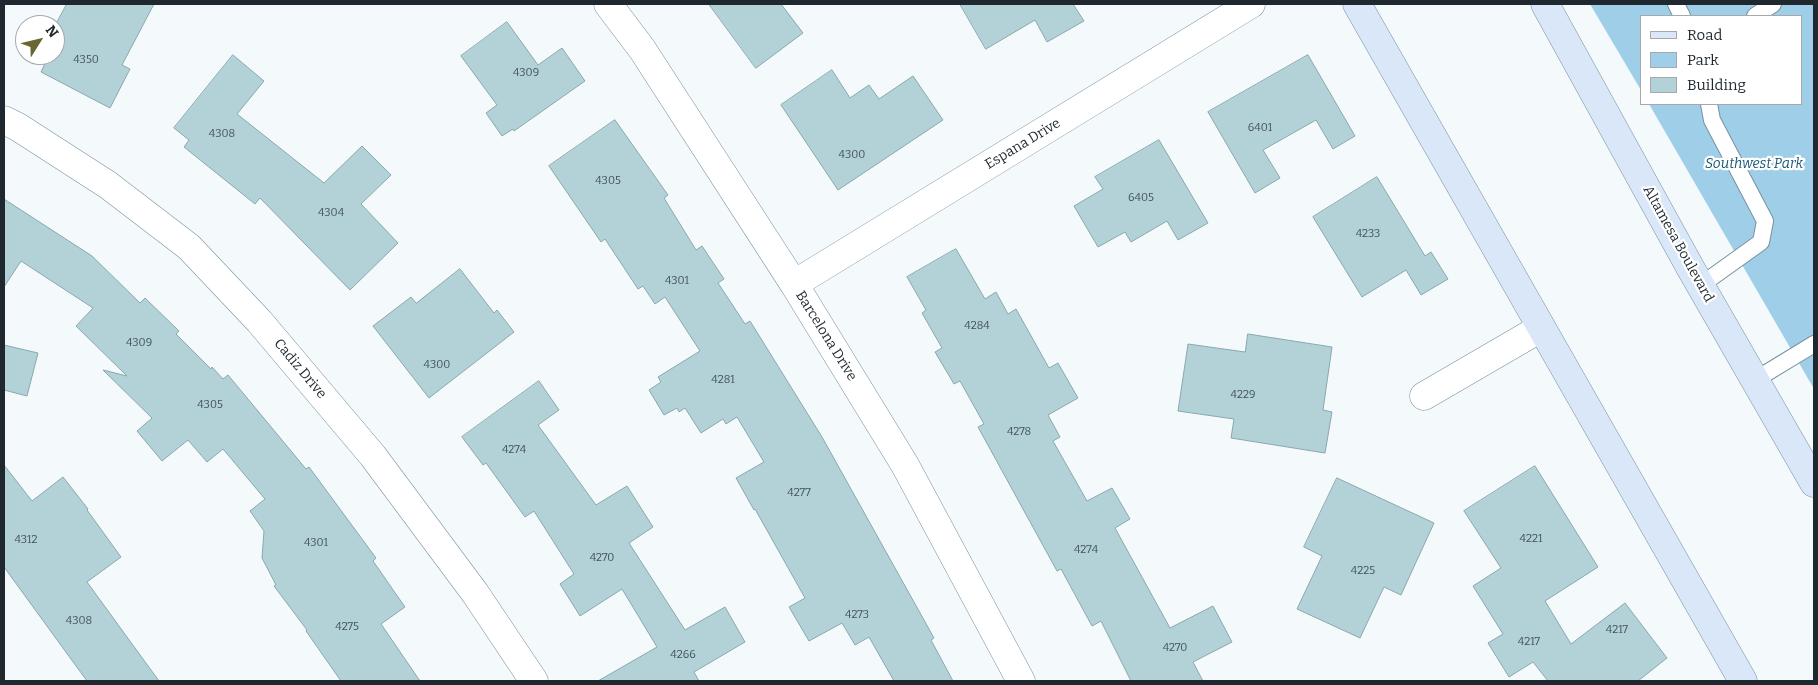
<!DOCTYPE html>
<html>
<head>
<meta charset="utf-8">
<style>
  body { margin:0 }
  #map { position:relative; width:1818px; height:685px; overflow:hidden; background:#f4f9fc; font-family:Bitter,serif }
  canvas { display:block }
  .frame { position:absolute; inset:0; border:5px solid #1e282e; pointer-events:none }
  .legend { position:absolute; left:1640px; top:15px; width:162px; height:90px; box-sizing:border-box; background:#fff; border:1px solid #a5a9ab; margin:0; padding:6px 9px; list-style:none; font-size:15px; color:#1e282e }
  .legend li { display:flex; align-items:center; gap:10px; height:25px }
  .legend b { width:25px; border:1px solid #a5a9ab }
  .north { position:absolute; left:15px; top:15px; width:50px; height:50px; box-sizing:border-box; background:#fff; border:1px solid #a5a9ab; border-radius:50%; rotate:54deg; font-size:14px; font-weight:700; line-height:20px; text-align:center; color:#1e282e }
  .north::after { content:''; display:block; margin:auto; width:18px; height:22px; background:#686632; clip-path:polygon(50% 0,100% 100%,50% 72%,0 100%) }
</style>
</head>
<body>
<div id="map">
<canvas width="1818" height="685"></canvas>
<div class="frame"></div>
<ul class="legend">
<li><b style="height:6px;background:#dae7f9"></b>Road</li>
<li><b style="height:14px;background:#9fcfe8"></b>Park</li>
<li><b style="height:14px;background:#b2d2d7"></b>Building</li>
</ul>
<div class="north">N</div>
</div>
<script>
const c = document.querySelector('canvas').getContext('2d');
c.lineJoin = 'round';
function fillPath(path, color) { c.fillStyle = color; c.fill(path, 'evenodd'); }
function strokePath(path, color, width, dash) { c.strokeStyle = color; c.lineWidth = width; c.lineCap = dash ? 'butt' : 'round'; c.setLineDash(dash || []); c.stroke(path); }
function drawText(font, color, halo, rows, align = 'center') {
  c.font = font + ' Bitter,serif'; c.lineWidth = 4.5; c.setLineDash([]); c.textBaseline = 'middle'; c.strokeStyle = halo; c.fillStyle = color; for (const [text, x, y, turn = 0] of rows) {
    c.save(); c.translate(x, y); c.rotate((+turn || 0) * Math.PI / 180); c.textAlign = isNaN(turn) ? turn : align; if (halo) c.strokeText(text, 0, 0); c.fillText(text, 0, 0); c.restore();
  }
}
fillPath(new Path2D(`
  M 1590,4 L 1814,4 L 1814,389 L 1649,104 L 1802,104 L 1802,16 L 1642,16 L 1642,92 Z`), '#9fcfe8');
const building = new Path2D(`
  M 67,4 L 154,4 L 122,65 L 130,69 L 110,108 L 41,72 L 49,55 L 55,55 L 55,26 Z
  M 709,4 L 781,4 L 803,33 L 756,68 Z
  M 960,4 L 1073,4 L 1084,21 L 1047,42 L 1035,20 L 986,49 Z
  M 507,22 L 538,65 L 562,48 L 585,81 L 514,131 L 513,129 L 502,136 L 486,113 L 497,105 L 461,56 Z
  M 233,55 L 264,81 L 237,114 L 324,183 L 362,146 L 391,175 L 361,204 L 398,243 L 350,290 L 260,198 L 255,204 L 184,147 L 189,140 L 174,128 Z
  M 1308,55 L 1355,136 L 1333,149 L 1316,120 L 1263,150 L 1280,178 L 1255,193 L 1208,112 Z
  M 832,70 L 850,98 L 869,85 L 879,99 L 913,76 L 943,120 L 838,190 L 781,105 Z
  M 615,120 L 668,195 L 664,198 L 696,250 L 702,246 L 724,279 L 718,283 L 745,324 L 750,321 L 822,437 L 934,638 L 931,640 L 953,681 L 894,681 L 869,637 L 855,645 L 842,623 L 809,641 L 789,607 L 805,598 L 755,509 L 754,510 L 736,478 L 764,462 L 737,417 L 726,424 L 723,419 L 701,433 L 685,408 L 679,412 L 677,408 L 664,415 L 649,390 L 661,382 L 658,377 L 700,351 L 665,297 L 655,304 L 643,286 L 638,289 L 605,239 L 601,242 L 549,166 Z
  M 1159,140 L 1208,223 L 1178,240 L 1167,221 L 1131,242 L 1125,232 L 1098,247 L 1074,206 L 1103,189 L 1095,177 Z
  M 1377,177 L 1425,256 L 1431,252 L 1448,279 L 1421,295 L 1406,270 L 1362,297 L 1313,217 Z
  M 4,199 L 92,256 L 140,303 L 145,298 L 179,331 L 176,334 L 211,369 L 212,367 L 223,379 L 228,375 L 306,469 L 309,467 L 376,558 L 373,561 L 405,607 L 381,624 L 420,681 L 341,681 L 306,631 L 307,630 L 274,586 L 276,585 L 262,558 L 264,531 L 250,511 L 265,499 L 223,449 L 207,462 L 188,440 L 162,461 L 137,431 L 152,418 L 103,370 L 127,376 L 76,326 L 93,308 L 21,261 L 4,287 Z
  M 956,249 L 985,299 L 996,292 L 1008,314 L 1016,309 L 1049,368 L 1058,363 L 1078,398 L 1048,415 L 1060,437 L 1053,441 L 1087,501 L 1112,488 L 1130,519 L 1115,528 L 1170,628 L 1213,606 L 1232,642 L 1193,662 L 1203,681 L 1131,681 L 1101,621 L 1092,626 L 1061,569 L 1057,571 L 978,427 L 984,424 L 960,381 L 954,384 L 935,352 L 942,348 L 922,313 L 926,310 L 907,277 Z
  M 460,269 L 494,313 L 497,310 L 514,332 L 429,398 L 373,326 L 411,297 L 416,303 Z
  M 1248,334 L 1332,347 L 1323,410 L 1332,412 L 1325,453 L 1231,438 L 1234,419 L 1178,411 L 1188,344 L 1245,352 Z
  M 4,345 L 38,353 L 27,396 L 4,390 Z
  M 539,381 L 559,410 L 538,425 L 596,505 L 627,486 L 653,527 L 629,543 L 685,630 L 725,607 L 745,642 L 694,672 L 699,681 L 598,681 L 657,647 L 622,589 L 580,616 L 560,584 L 574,574 L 534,511 L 525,517 L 486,463 L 483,465 L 462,437 Z
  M 4,465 L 32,501 L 63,477 L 88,509 L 87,510 L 121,557 L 87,582 L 159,681 L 87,681 L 4,567 Z
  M 1535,466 L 1598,567 L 1545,601 L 1571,644 L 1625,603 L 1667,658 L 1638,681 L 1548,681 L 1533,662 L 1509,677 L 1488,643 L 1503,634 L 1473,586 L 1501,568 L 1464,511 Z
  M 1337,478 L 1434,523 L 1401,595 L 1384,587 L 1360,638 L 1297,609 L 1322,556 L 1304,547 Z`);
fillPath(building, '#b2d2d7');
strokePath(building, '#89a8ad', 1);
const lane = new Path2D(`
  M 1676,4 L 1682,16
  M 1755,16 L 1773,4
  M 1701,285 L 1761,242 L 1765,221 L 1712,120 L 1709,104
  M 1755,380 L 1814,344`);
const street = new Path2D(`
  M 608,4 L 642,49 L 794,284 L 905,465 L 1021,681
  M 4,120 L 18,127 L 108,185 L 189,247 L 259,321 L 373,456 L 475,593 L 534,681
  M 794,284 L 1251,4
  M 1424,396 L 1541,328`);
const secondary = new Path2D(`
  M 1357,4 L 1743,681
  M 1545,4 L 1691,269 L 1814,483`);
strokePath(lane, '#78919f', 18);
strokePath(street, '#78919f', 29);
strokePath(secondary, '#78919f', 29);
strokePath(lane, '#fff', 16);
strokePath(street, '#fff', 28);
strokePath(secondary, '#dae7f9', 28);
drawText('11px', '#435258', null, [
  ["4350",86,60],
  ["4309",526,73],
  ["6401",1260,128],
  ["4308",222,134],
  ["4300",852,155],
  ["4305",608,181],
  ["6405",1141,198],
  ["4304",331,213],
  ["4233",1368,234],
  ["4301",677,281],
  ["4284",977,326],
  ["4309",139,343],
  ["4300",437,365],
  ["4281",723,380],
  ["4229",1243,395],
  ["4305",210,405],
  ["4278",1019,432],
  ["4274",514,450],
  ["4277",799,493],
  ["4221",1531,539],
  ["4312",26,540],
  ["4301",316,543],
  ["4274",1086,550],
  ["4270",602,558],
  ["4225",1363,571],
  ["4273",857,615],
  ["4308",79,621],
  ["4275",347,627],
  ["4217",1617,630],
  ["4217",1529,642],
  ["4270",1175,648],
  ["4266",683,655]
]);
drawText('14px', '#1e282e', '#fff', [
  ["Espana Drive",1023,144,-31],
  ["Altamesa Boulevard",1678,244,61],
  ["Barcelona Drive",826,336,58],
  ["Cadiz Drive",300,369,50]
]);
drawText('italic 14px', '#1a5975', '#fff', [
  ["Southwest Park",1754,164]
]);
</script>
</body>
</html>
